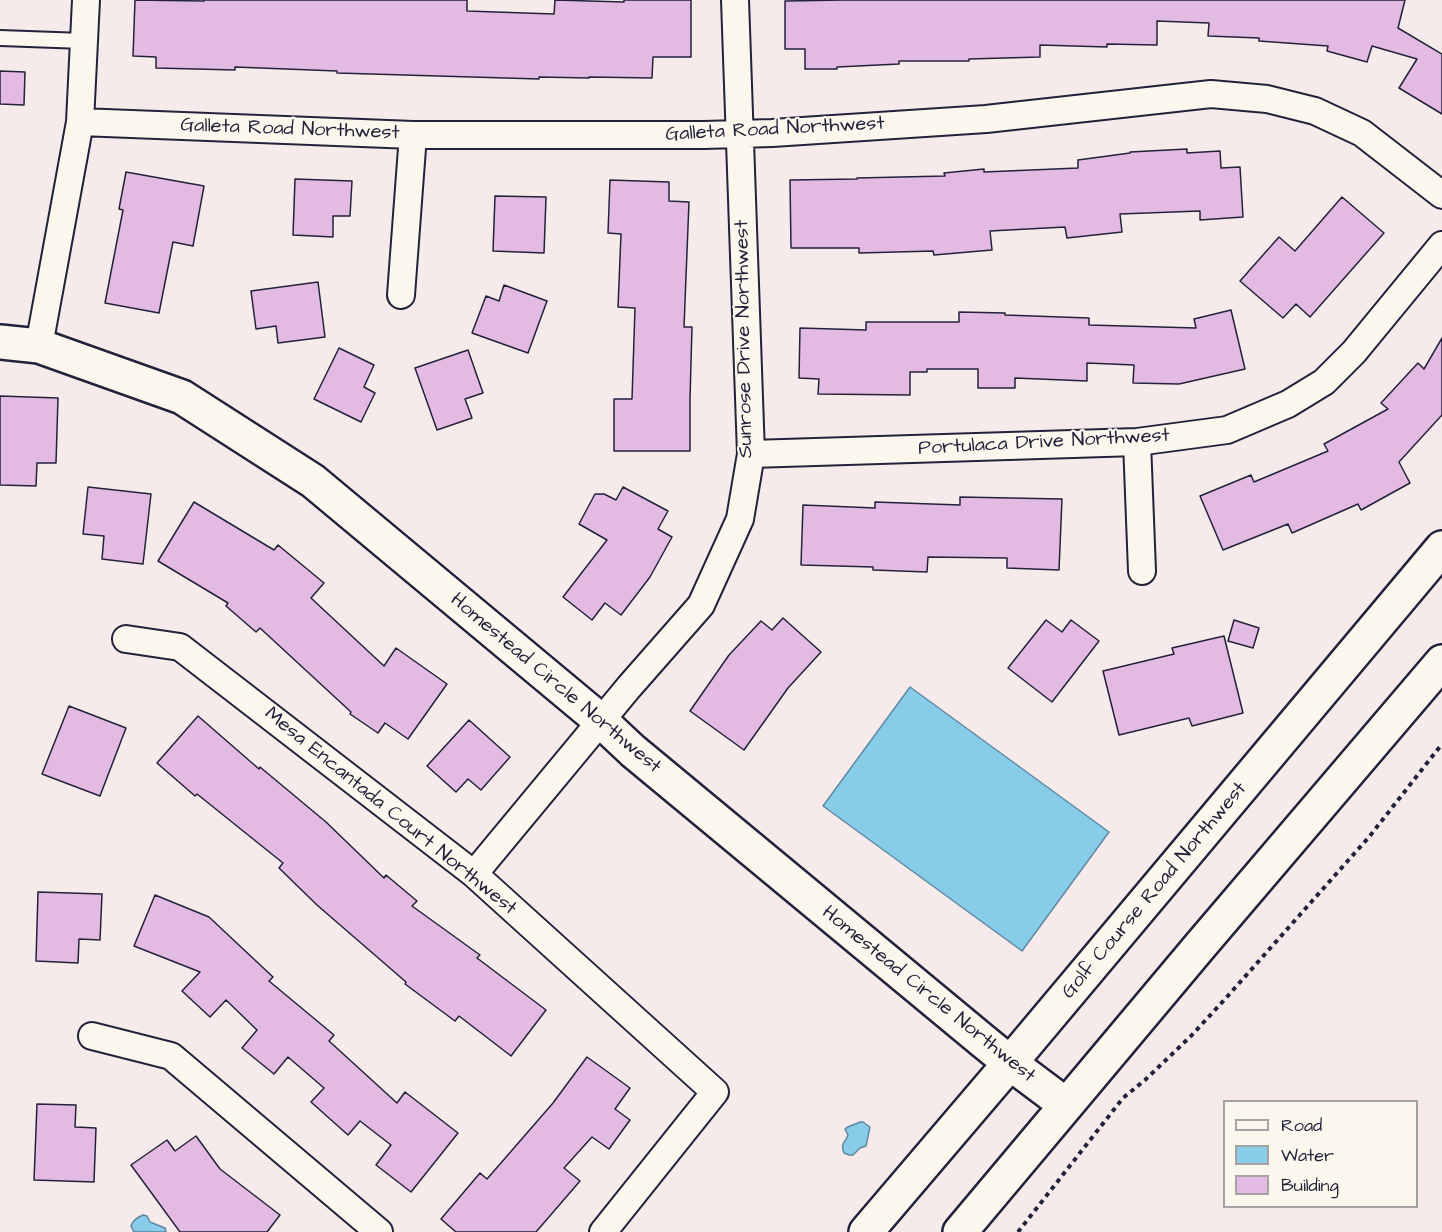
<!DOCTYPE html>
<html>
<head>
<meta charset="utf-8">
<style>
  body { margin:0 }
  #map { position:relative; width:1442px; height:1232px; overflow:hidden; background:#f6ebea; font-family:"Architects Daughter",sans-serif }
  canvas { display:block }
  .legend { position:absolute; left:1223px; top:1100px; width:195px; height:108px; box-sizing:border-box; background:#fbf7ec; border:2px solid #a4a2a5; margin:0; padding:8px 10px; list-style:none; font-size:18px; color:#22223b }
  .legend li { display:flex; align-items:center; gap:12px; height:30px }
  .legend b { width:30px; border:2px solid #a4a2a5 }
</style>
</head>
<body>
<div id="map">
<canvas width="1442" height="1232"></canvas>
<ul class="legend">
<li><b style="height:8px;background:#fbf7ec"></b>Road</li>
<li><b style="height:16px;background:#87cce8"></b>Water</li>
<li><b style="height:16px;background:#e3bae1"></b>Building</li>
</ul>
</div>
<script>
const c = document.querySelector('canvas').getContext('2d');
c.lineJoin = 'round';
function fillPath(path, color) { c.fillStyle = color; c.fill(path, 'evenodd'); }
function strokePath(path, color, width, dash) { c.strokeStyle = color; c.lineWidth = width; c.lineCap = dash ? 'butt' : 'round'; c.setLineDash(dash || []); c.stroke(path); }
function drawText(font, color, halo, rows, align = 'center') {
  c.font = font + ' "Architects Daughter",sans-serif'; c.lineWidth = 4.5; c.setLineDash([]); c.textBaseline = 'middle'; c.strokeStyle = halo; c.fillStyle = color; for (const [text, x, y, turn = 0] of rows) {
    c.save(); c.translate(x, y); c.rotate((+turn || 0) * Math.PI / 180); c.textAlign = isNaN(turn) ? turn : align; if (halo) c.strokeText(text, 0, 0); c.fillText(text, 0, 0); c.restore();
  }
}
const water = new Path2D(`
  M 910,687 L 1109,832 L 1022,951 L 823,806 Z
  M 860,1122 L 863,1122 L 870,1127 L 866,1146 L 860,1148 L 853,1155 L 849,1155 L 844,1153 C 840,1142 845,1144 848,1135 L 845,1129 C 849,1125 855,1125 860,1122 Z
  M 143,1215 L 147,1216 L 150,1222 L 165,1228 L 166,1232 L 134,1232 L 131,1226 C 133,1220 137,1218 143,1215 Z`);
fillPath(water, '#87cce8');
strokePath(water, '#5f88a3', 1.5);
const building = new Path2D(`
  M 135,0 L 204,1 L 204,0 L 467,0 L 467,11 L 554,14 L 555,0 L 624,2 L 624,0 L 691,0 L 691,57 L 653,57 L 652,78 L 589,77 L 589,78 L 539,77 L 539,79 L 337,73 L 337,71 L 235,67 L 235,70 L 156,68 L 156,57 L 133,56 Z
  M 844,0 L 1405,0 L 1398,28 L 1442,54 L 1442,114 L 1399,88 L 1417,59 L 1372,46 L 1367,62 L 1327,51 L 1328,46 L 1259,41 L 1259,38 L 1208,36 L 1209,23 L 1157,21 L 1157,45 L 1107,44 L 1107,47 L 1040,45 L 1040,57 L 969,59 L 969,61 L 899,61 L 899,64 L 837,67 L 837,69 L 805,69 L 805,49 L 785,49 L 785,1 Z
  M 0,71 L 25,72 L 24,105 L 0,104 Z
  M 1187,149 L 1187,153 L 1220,151 L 1221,168 L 1240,167 L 1243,217 L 1200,220 L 1200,211 L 1120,214 L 1122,232 L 1067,238 L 1065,227 L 990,231 L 992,250 L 934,255 L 933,251 L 859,253 L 859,248 L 791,248 L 790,180 L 857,179 L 857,178 L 945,176 L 944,173 L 984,169 L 984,172 L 1078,168 L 1078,160 L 1130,153 L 1130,152 Z
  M 126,172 L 204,186 L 193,246 L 173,242 L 159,313 L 105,303 L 123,210 L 119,209 Z
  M 295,179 L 352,181 L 350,216 L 333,216 L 333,237 L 293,235 Z
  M 610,180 L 669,182 L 669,201 L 689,202 L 684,327 L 692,327 L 690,399 L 690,451 L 614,451 L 614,399 L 632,399 L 635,308 L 618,307 L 621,234 L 608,233 Z
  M 495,196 L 546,197 L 544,253 L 493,251 Z
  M 1342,197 L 1384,233 L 1310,317 L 1296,304 L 1283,318 L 1240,281 L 1279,237 L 1295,251 Z
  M 318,282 L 325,337 L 278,343 L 276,326 L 256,329 L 251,291 Z
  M 504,285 L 547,301 L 528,353 L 472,333 L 486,296 L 499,301 Z
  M 1231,310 L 1245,369 L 1179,384 L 1133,383 L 1134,365 L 1087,363 L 1087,381 L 1015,378 L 1015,388 L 978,388 L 978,369 L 927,369 L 927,372 L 910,372 L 910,395 L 818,394 L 819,379 L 799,378 L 800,328 L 866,330 L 866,322 L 959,322 L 959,312 L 1005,313 L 1005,315 L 1089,318 L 1089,325 L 1196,328 L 1194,319 Z
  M 1442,338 L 1442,415 L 1399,462 L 1410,483 L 1361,510 L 1358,504 L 1292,533 L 1288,524 L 1223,550 L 1200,496 L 1251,475 L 1254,482 L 1328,451 L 1324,444 L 1388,409 L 1381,403 L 1418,363 L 1424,369 Z
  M 339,348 L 374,365 L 364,387 L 375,393 L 361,422 L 314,399 Z
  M 468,350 L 483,393 L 465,399 L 472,418 L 437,430 L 415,368 Z
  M 0,396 L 58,398 L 56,463 L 37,463 L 36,486 L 0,485 Z
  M 88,487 L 151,494 L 143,564 L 102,559 L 104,536 L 83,534 Z
  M 623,487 L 668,511 L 658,529 L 672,537 L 650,577 L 621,615 L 605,603 L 592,620 L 563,597 L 607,540 L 579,524 L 595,494 L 604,494 L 616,500 Z
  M 960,497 L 1062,499 L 1059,570 L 1007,568 L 1007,558 L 928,557 L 927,572 L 873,570 L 873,567 L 801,565 L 803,505 L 875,508 L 875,502 L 960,505 Z
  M 194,502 L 274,550 L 278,545 L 324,583 L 311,598 L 384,666 L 396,648 L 447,684 L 408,739 L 385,723 L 378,733 L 350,714 L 351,712 L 260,628 L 256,632 L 226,606 L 228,603 L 158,561 Z
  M 783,618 L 821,652 L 788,688 L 744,750 L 690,711 L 729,655 L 761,621 L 772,630 Z
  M 1046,620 L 1062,632 L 1071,620 L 1099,641 L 1052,702 L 1008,668 Z
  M 1234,620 L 1259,628 L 1253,648 L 1228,641 Z
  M 1224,636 L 1243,713 L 1192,726 L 1189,718 L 1119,735 L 1103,671 L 1174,654 L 1172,648 Z
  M 69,706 L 126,728 L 100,796 L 42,774 Z
  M 198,716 L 259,769 L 260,767 L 326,822 L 384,878 L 386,875 L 417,901 L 412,906 L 480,955 L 477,958 L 546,1010 L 511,1056 L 459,1016 L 455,1021 L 405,984 L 406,982 L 317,905 L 279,868 L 283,863 L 197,794 L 195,796 L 157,763 Z
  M 469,720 L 510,757 L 481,790 L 468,779 L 456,792 L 427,766 Z
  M 38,892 L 102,894 L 100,940 L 79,939 L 78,963 L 36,961 Z
  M 155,895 L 209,917 L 273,977 L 269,981 L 334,1035 L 329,1041 L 397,1103 L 405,1092 L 458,1133 L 411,1192 L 376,1165 L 391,1145 L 360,1121 L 348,1135 L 311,1102 L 324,1088 L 288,1057 L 274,1074 L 242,1048 L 257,1030 L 226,1000 L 210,1017 L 182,991 L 200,972 L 134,946 Z
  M 587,1057 L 630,1088 L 615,1109 L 630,1120 L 609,1149 L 592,1137 L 564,1168 L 580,1181 L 536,1232 L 456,1232 L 441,1219 L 480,1173 L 487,1179 L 553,1103 Z
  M 37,1104 L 76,1105 L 75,1127 L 96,1128 L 94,1182 L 34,1180 Z
  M 196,1136 L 220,1169 L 280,1215 L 267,1232 L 180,1232 L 131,1165 L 167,1140 L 175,1151 Z`);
fillPath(building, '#e3bae1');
strokePath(building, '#22223b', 1.5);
const lane = new Path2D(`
  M 0,38 L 84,41`);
const street = new Path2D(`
  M 80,122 L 413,135 L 704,135 L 772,133 L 986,119 L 1211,94 L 1267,99 L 1315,111 L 1362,133 L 1442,195
  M 401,295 L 413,135
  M 39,346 L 80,122 L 86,0
  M 1137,442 L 1142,571
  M 751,454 L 1137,442 L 1227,430 L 1288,404 L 1324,382 L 1354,352 L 1442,245
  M 126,639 L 180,647 L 474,874 L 715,1092 L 603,1232
  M 474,874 L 629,687 L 701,605 L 740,519 L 751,454 L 735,0
  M 92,1036 L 171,1056 L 379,1232`);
const secondary = new Path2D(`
  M 0,342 L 39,346 L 182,397 L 313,481 L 601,721 L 633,751 L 983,1041 L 1010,1063 L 1066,1105
  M 866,1232 L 1010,1063 L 1442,548
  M 960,1232 L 1200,946 L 1442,662`);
strokePath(lane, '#22223b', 18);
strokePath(street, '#22223b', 30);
strokePath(secondary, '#22223b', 38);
strokePath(new Path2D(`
  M 1018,1232 L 1123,1098 L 1145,1080 L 1191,1036 L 1226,998 L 1369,837 L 1442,744`), '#22223b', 4, [4.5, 4.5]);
strokePath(lane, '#fbf7ec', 14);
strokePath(street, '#fbf7ec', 26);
strokePath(secondary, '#fbf7ec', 33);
drawText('20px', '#22223b', '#fbf7ec', [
  ["Galleta Road Northwest",290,130,2],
  ["Galleta Road Northwest",775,130,-3],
  ["Sunrose Drive Northwest",745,339,-91],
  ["Portulaca Drive Northwest",1044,443,-3],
  ["Homestead Circle Northwest",555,684,40],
  ["Mesa Encantada Court Northwest",390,812,39],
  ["Golf Course Road Northwest",1155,891,-50],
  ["Homestead Circle Northwest",928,995,39]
]);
</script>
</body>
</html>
